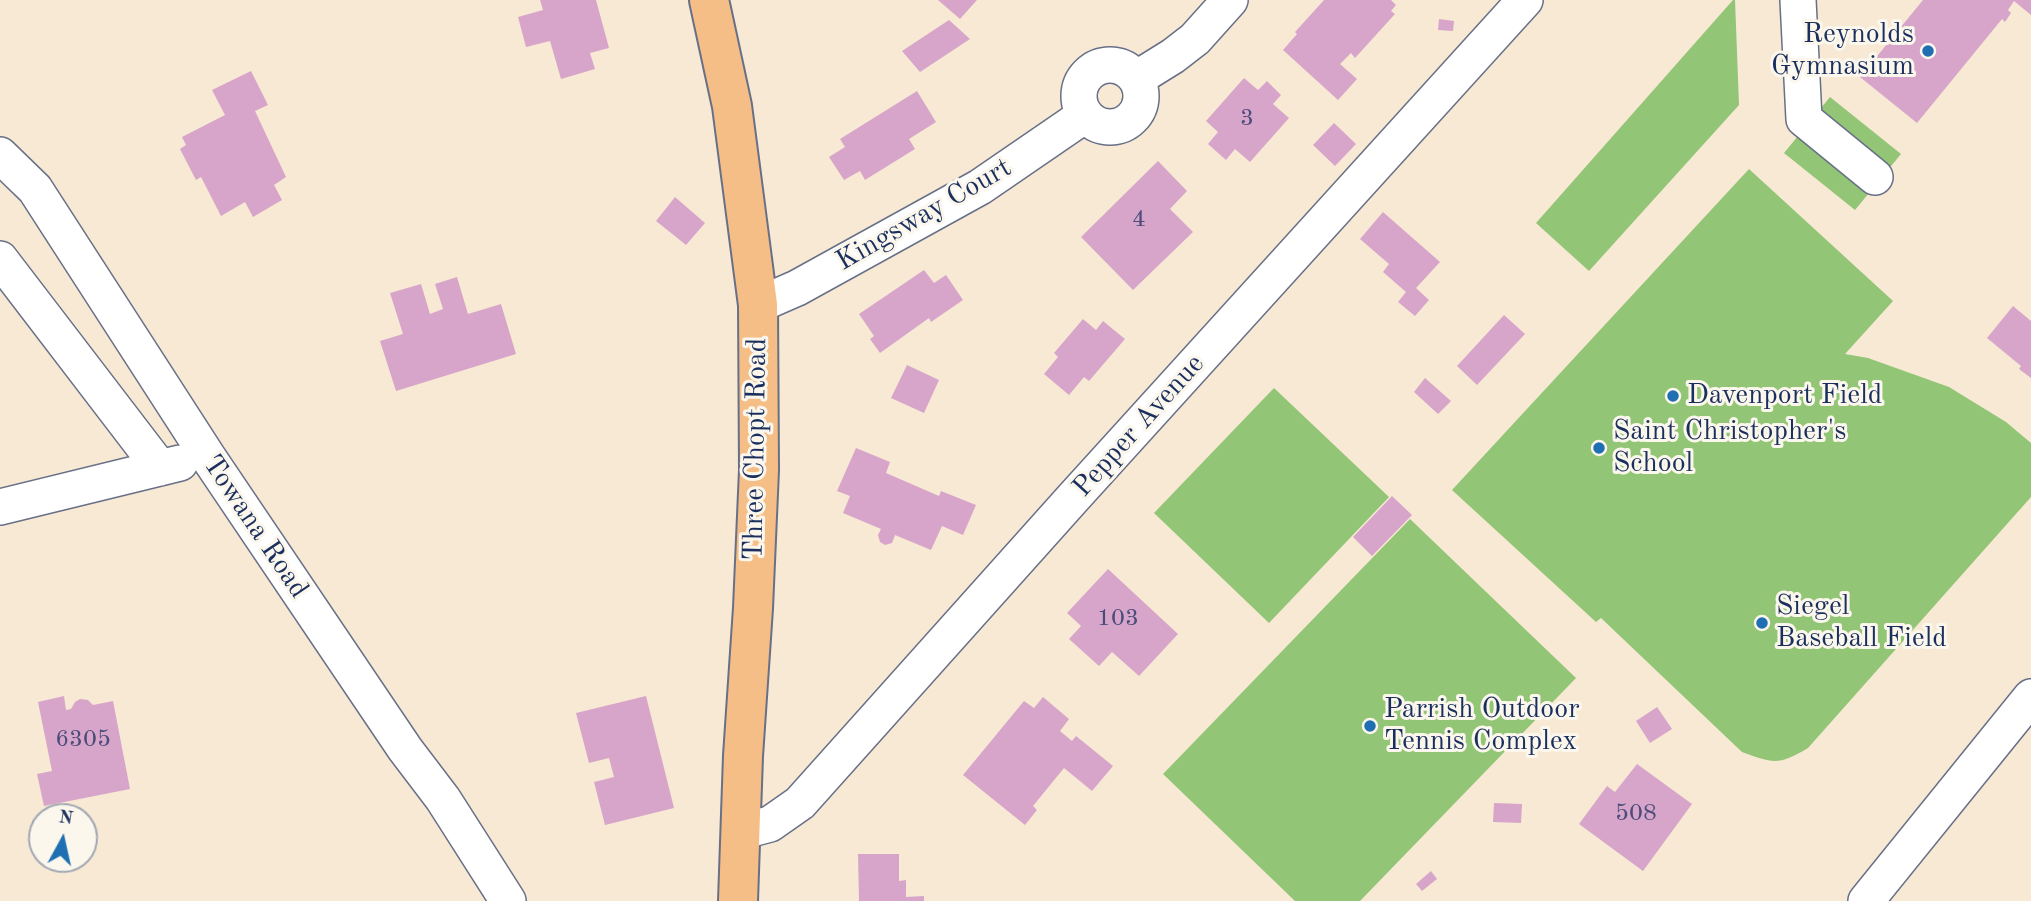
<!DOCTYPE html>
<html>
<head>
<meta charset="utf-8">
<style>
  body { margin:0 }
  #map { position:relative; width:2031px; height:901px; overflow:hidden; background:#f7e9d4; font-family:"Old Standard TT",serif }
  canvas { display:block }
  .north { position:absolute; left:28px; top:803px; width:70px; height:70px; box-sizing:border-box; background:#fbf7ec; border:2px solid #a1a7b3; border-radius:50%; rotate:8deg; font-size:19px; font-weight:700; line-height:28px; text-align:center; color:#1b2f5e }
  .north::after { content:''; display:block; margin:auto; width:24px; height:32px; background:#1f6fb2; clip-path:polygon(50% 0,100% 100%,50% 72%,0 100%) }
</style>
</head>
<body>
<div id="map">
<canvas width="2031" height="901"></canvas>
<div class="north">N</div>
</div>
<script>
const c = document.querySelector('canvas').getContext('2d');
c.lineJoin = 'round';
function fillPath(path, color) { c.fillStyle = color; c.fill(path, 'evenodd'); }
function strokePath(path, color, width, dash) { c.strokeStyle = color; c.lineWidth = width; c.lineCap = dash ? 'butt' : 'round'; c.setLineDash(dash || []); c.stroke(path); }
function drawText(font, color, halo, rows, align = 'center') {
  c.font = font + ' "Old Standard TT",serif'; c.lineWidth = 6; c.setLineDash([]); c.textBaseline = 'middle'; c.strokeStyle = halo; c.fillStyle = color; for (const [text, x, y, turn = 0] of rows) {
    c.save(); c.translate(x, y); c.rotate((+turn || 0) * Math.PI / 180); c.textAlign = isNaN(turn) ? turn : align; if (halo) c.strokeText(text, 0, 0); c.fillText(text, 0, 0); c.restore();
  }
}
fillPath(new Path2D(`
  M 1733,0 L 1735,0 L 1739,105 L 1589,271 L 1536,223 Z
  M 1830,97 L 1901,154 L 1855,210 L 1784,153 Z
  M 1749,169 L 1893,301 L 1845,354 L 1868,358 L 1949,387 L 2006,422 L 2031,443 L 2031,497 L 1808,748 C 1778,766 1773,763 1742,752 L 1601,618 L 1596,622 L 1452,490 Z
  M 1274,388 L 1389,497 L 1269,623 L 1154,513 Z
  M 1410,519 L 1576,678 L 1360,901 L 1295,901 L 1163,774 Z`), '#92c576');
fillPath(new Path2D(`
  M 540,0 L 596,0 L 609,48 L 590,53 L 595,69 L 561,79 L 550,41 L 526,47 L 518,17 L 543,10 Z
  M 938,0 L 977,0 L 960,19 Z
  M 1324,0 L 1391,0 L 1396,5 L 1391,11 L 1395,14 L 1355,58 L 1351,53 L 1340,64 L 1357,79 L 1338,100 L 1283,50 L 1297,34 L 1295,32 Z
  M 1923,0 L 2031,0 L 2031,15 L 2014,1 L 2008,10 L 2011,13 L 2005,22 L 2002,19 L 1917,123 L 1860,77 Z
  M 1439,19 L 1454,21 L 1453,31 L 1438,30 Z
  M 949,20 L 970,39 L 920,72 L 902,51 Z
  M 251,71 L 268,105 L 255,111 L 286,177 L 274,185 L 282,200 L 253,217 L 245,202 L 221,216 L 201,177 L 196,180 L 180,149 L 186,145 L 182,137 L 225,115 L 212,90 Z
  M 1244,78 L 1258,90 L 1267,81 L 1281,95 L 1273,104 L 1289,118 L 1250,162 L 1235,149 L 1226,160 L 1208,144 L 1218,132 L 1206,121 Z
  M 917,91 L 936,122 L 909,139 L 915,149 L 865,180 L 860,171 L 844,180 L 829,157 L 845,147 L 840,139 Z
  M 1334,123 L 1356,144 L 1335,166 L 1313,145 Z
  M 1158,161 L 1187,191 L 1170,209 L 1193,232 L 1133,290 L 1081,237 Z
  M 675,197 L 705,223 L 686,245 L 656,221 Z
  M 1383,212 L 1440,262 L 1416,288 L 1429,300 L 1415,316 L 1398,302 L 1406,292 L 1383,272 L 1389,264 L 1360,239 Z
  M 924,270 L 934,283 L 946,275 L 963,300 L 931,322 L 929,318 L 880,353 L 870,339 L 874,336 L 859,314 Z
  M 457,277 L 468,314 L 501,304 L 516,354 L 396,391 L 380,341 L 403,334 L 390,293 L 421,284 L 430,314 L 443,309 L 435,284 Z
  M 2013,306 L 2031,321 L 2031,378 L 2019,369 L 2021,366 L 1987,338 Z
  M 1504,315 L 1525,334 L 1477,385 L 1457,366 Z
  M 1083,319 L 1096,330 L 1103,321 L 1125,339 L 1089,381 L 1084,377 L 1069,395 L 1044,374 L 1058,357 L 1054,353 Z
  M 907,365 L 939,380 L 924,413 L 891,398 Z
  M 1425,378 L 1451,401 L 1438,414 L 1414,392 Z
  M 856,448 L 890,462 L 886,473 L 939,496 L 941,491 L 976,505 L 963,535 L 942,526 L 931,550 L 895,535 L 892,543 L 885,545 L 880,542 L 878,535 L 881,529 L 843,513 L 850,496 L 837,491 Z
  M 1392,496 L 1412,515 L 1372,556 L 1353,537 Z
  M 1108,569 L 1178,634 L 1139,676 L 1112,652 L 1099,666 L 1069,639 L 1081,626 L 1067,613 Z
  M 64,696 L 66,710 L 71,709 L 75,702 L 80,699 L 88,700 L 93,705 L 113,701 L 130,789 L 44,806 L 37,774 L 52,771 L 38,702 Z
  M 646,696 L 674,808 L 605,825 L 594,782 L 614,777 L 609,758 L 589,763 L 576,713 Z
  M 1043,697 L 1069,719 L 1060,731 L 1072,741 L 1076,736 L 1113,766 L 1092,791 L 1064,768 L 1033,806 L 1037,810 L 1025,825 L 963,775 L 1024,701 L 1034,708 Z
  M 1657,707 L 1672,729 L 1650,743 L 1636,721 Z
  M 1637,764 L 1692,804 L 1643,871 L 1579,824 L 1607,786 L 1615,792 Z
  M 1494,803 L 1522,804 L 1521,823 L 1493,822 Z
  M 858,854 L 899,854 L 899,881 L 906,880 L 906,897 L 924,896 L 924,901 L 859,901 Z
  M 1431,871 L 1437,879 L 1422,891 L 1416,884 Z`), '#d8a5ca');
const minor = new Path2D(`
  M 1798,0 L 1804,119 L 1875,177
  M1079 96a31 31 0 1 1 62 0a31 31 0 1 1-62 0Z
  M 1136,79 L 1173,56 L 1195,39 L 1230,0
  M 0,155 L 35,189 L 208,457 L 405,749 L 443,799 L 508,901
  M 0,259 L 160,468
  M 758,305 L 797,288 L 980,187 L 1085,115
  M 0,507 L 180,463
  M 740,832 L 770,824 L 800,803 L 1073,498 L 1525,0
  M 1866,901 L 2031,697`);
const major = new Path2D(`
  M 709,0 L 732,106 L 758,305 L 759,470 L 753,608 L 743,756 L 738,901`);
strokePath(minor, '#687087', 38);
strokePath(major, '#687087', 42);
strokePath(minor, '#fff', 35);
strokePath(major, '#f6be87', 38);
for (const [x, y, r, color] of [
  [1928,51,7,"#1f6fb2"],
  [1673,396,7,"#1f6fb2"],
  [1599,448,7,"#1f6fb2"],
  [1762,623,7,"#1f6fb2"],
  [1370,726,7,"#1f6fb2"]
]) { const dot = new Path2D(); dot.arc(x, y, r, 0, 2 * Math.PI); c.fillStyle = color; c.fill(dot); strokePath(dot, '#fbf7ec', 2.5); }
drawText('24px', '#4a4c79', null, [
  ["3",1247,119],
  ["4",1139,220],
  ["103",1118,619],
  ["6305",83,740],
  ["508",1636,814]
]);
drawText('28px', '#1b2f5e', '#fbf7ec', [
  ["Reynolds",1914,35,"right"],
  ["Gymnasium",1914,67,"right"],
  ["Davenport Field",1687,396],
  ["Saint Christopher's",1613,432],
  ["School",1613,464],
  ["Siegel",1776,607],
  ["Baseball Field",1776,639],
  ["Parrish Outdoor",1384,710],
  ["Tennis Complex",1384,742]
], 'left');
drawText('28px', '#1b2f5e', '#fbf7ec', [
  ["Kingsway Court",924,215,-30],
  ["Pepper Avenue",1139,426,-48],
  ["Three Chopt Road",756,449,-89],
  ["Towana Road",255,527,56]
]);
</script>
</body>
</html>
